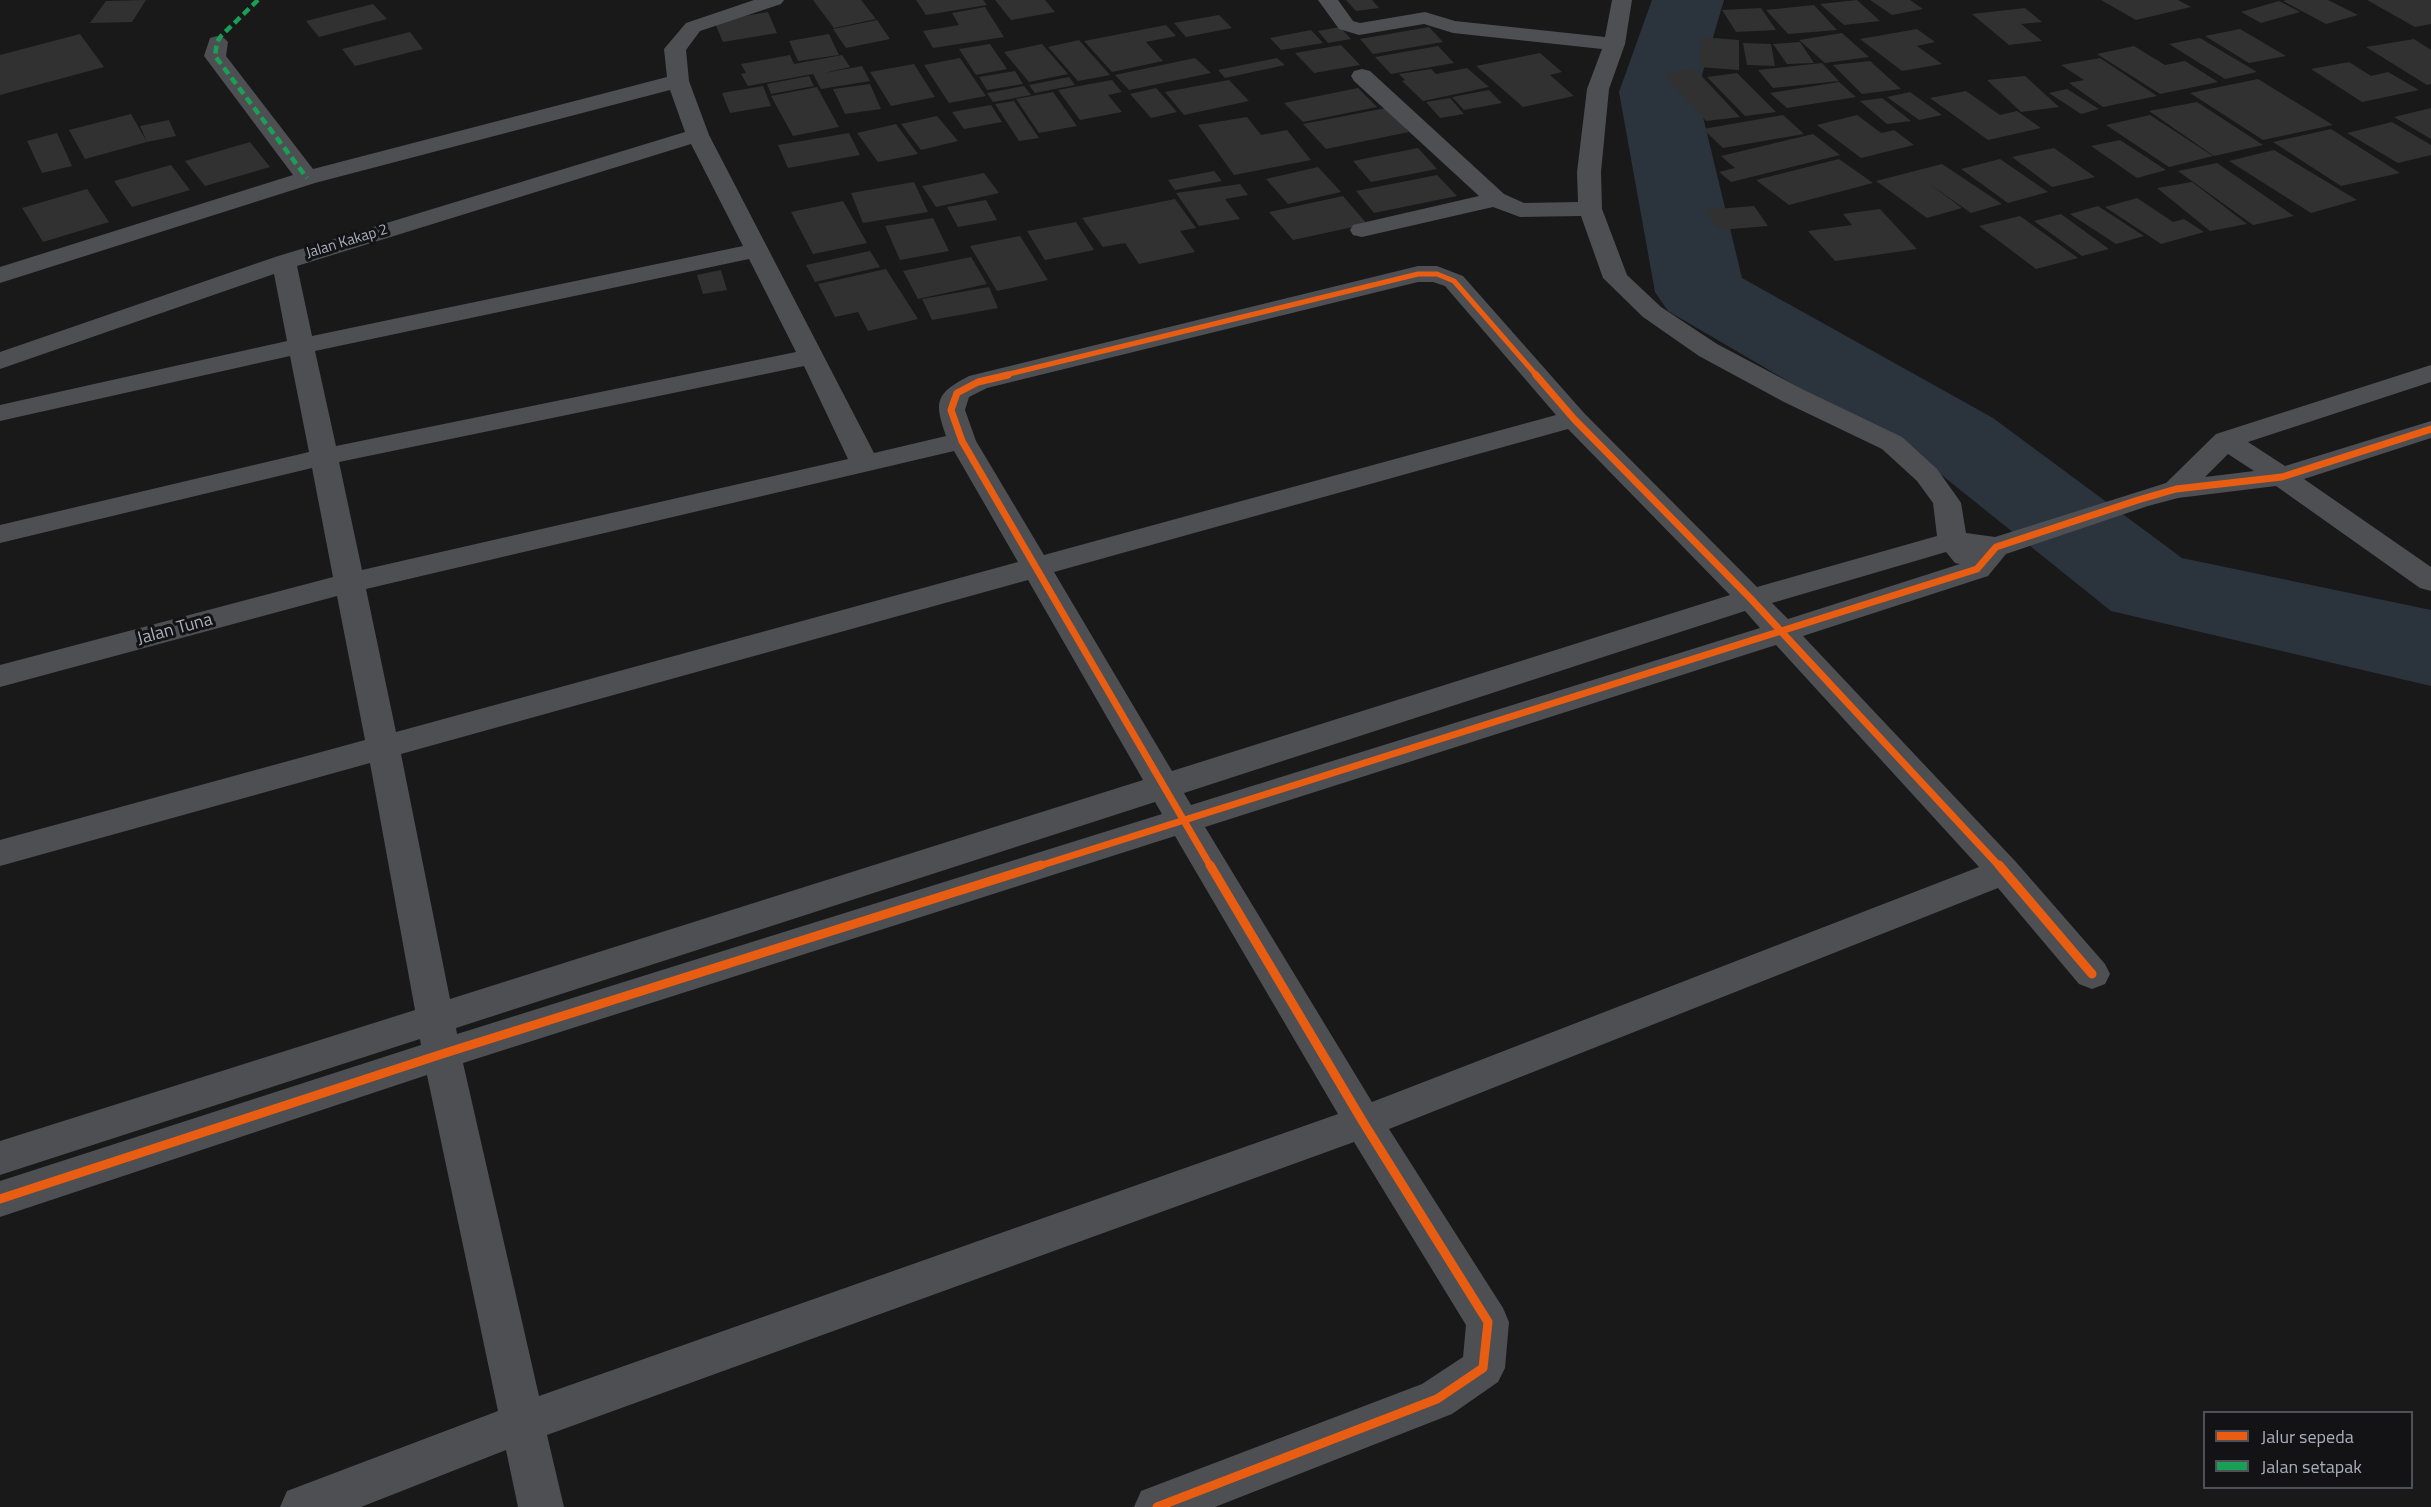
<!DOCTYPE html>
<html>
<head>
<meta charset="utf-8">
<style>
  body { margin:0 }
  #map { position:relative; width:2431px; height:1507px; overflow:hidden; background:#19191a; font-family:"Titillium Web",sans-serif }
  canvas { display:block }
  .legend { position:absolute; left:2203px; top:1411px; width:210px; height:78px; box-sizing:border-box; background:#131316; border:2px solid #4f5158; margin:0; padding:8px 10px; list-style:none; font-size:18px; color:#a9aebb }
  .legend li { display:flex; align-items:center; gap:12px; height:30px }
  .legend b { width:30px; border:2px solid #4f5158 }
</style>
</head>
<body>
<div id="map">
<canvas width="2431" height="1507"></canvas>
<ul class="legend">
<li><b style="height:8px;background:#e95d12"></b>Jalur sepeda</li>
<li><b style="height:8px;background:#1a9f57"></b>Jalan setapak</li>
</ul>
</div>
<script>
const c = document.querySelector('canvas').getContext('2d');
c.lineJoin = 'round';
function fillPath(path, color) { c.fillStyle = color; c.fill(path, 'evenodd'); }
function strokePath(path, color, width, dash) { c.strokeStyle = color; c.lineWidth = width; c.lineCap = dash ? 'butt' : 'round'; c.setLineDash(dash || []); c.stroke(path); }
function drawText(font, color, halo, rows, align = 'center') {
  c.font = font + ' "Titillium Web",sans-serif'; c.lineWidth = 6; c.setLineDash([]); c.textBaseline = 'middle'; c.strokeStyle = halo; c.fillStyle = color; for (const [text, x, y, turn = 0] of rows) {
    c.save(); c.translate(x, y); c.rotate((+turn || 0) * Math.PI / 180); c.textAlign = isNaN(turn) ? turn : align; if (halo) c.strokeText(text, 0, 0); c.fillText(text, 0, 0); c.restore();
  }
}
fillPath(new Path2D(`
  M 1652,0 L 1724,0 L 1697,92 L 1742,278 L 1993,418 L 2182,558 L 2431,610 L 2431,686 L 2111,611 L 1923,460 L 1668,311 L 1655,292 L 1619,92 Z`), '#2b343d');
fillPath(new Path2D(`
  M 146,0 L 132,22 L 90,23 L 106,1 Z
  M 813,0 L 861,0 L 876,19 L 834,28 Z
  M 916,0 L 983,0 L 987,5 L 926,15 Z
  M 995,0 L 1045,0 L 1055,12 L 1011,20 Z
  M 1346,0 L 1372,0 L 1379,8 L 1356,11 Z
  M 1857,0 L 1880,21 L 1844,25 L 1820,4 Z
  M 1870,0 L 1910,0 L 1923,9 L 1892,15 Z
  M 2101,0 L 2178,0 L 2191,7 L 2136,20 Z
  M 2287,0 L 2328,0 L 2358,15 L 2326,24 L 2283,1 Z
  M 2367,0 L 2431,0 L 2431,24 L 2415,27 Z
  M 2279,1 L 2300,12 L 2261,23 L 2241,12 Z
  M 373,4 L 387,19 L 319,37 L 306,21 Z
  M 1814,5 L 1837,30 L 1788,34 L 1766,10 Z
  M 985,7 L 1004,37 L 933,48 L 923,31 L 959,25 L 952,13 Z
  M 1761,8 L 1776,30 L 1736,32 L 1722,10 Z
  M 2025,8 L 2042,22 L 2021,24 L 2042,41 L 2009,45 L 1972,14 Z
  M 768,12 L 777,33 L 723,42 L 714,21 Z
  M 1219,15 L 1232,28 L 1186,37 L 1174,23 Z
  M 877,20 L 890,39 L 846,48 L 833,29 Z
  M 1166,25 L 1176,36 L 1146,42 L 1163,61 L 1112,72 L 1084,41 Z
  M 1340,27 L 1351,39 L 1328,43 L 1318,31 Z
  M 1429,27 L 1443,42 L 1373,54 L 1360,39 Z
  M 1917,29 L 1935,42 L 1917,46 L 1942,64 L 1902,71 L 1860,39 Z
  M 2240,29 L 2286,56 L 2249,63 L 2205,36 Z
  M 1311,30 L 1323,43 L 1281,50 L 1270,38 Z
  M 410,32 L 423,49 L 355,66 L 342,49 Z
  M 1842,33 L 1869,57 L 1825,63 L 1799,40 Z
  M 80,34 L 104,67 L 0,95 L 0,55 Z
  M 829,34 L 839,55 L 798,61 L 789,41 Z
  M 1701,37 L 1739,40 L 1739,70 L 1699,67 Z
  M 2200,38 L 2257,72 L 2225,79 L 2169,44 Z
  M 2414,39 L 2431,50 L 2431,84 L 2427,85 L 2366,47 Z
  M 1079,40 L 1110,75 L 1078,81 L 1048,47 Z
  M 1800,42 L 1814,63 L 1787,64 L 1773,44 Z
  M 1743,43 L 1771,44 L 1775,66 L 1747,65 Z
  M 990,44 L 1007,69 L 976,75 L 959,49 Z
  M 1042,44 L 1068,74 L 1029,82 L 1004,52 Z
  M 1341,45 L 1360,65 L 1314,73 L 1295,53 Z
  M 1438,46 L 1454,63 L 1391,74 L 1375,57 Z
  M 2134,46 L 2165,65 L 2185,61 L 2218,82 L 2160,94 L 2097,54 Z
  M 1540,53 L 1562,72 L 1550,75 L 1574,96 L 1523,107 L 1476,66 Z
  M 790,55 L 794,64 L 842,55 L 850,67 L 824,73 L 862,66 L 870,81 L 821,89 L 813,74 L 748,86 L 741,74 L 746,73 L 741,64 Z
  M 960,58 L 986,96 L 949,103 L 924,65 Z
  M 1195,58 L 1211,73 L 1129,90 L 1115,75 Z
  M 1277,58 L 1285,65 L 1225,78 L 1218,70 Z
  M 2100,58 L 2157,96 L 2103,107 L 2069,83 L 2084,80 L 2061,65 Z
  M 1870,61 L 1901,89 L 1862,94 L 1833,65 Z
  M 2349,62 L 2371,76 L 2388,72 L 2419,90 L 2362,102 L 2311,69 Z
  M 1822,63 L 1839,81 L 1773,88 L 1758,70 Z
  M 914,64 L 935,97 L 891,106 L 870,72 Z
  M 1467,68 L 1489,87 L 1423,101 L 1402,81 L 1405,80 L 1399,74 L 1431,69 L 1436,74 Z
  M 1695,69 L 1740,117 L 1706,121 L 1663,74 Z
  M 1015,71 L 1023,84 L 987,90 L 979,77 Z
  M 1737,73 L 1776,112 L 1745,116 L 1707,77 Z
  M 809,76 L 814,86 L 771,94 L 767,84 Z
  M 2025,76 L 2059,107 L 2021,112 L 1987,80 Z
  M 1069,77 L 1075,85 L 1035,93 L 1029,85 Z
  M 2258,79 L 2333,125 L 2263,140 L 2190,93 Z
  M 1112,80 L 1122,92 L 1108,95 L 1122,112 L 1080,120 L 1058,90 Z
  M 1229,80 L 1249,101 L 1184,115 L 1165,92 Z
  M 1839,82 L 1856,97 L 1787,108 L 1770,93 Z
  M 870,84 L 881,109 L 845,114 L 833,89 Z
  M 763,86 L 771,106 L 730,113 L 722,93 Z
  M 1024,86 L 1031,95 L 993,102 L 987,93 Z
  M 817,87 L 839,127 L 793,136 L 771,96 Z
  M 1156,88 L 1177,112 L 1151,118 L 1130,94 Z
  M 1358,88 L 1377,107 L 1303,122 L 1284,103 Z
  M 2067,89 L 2099,109 L 2081,114 L 2049,93 Z
  M 1489,90 L 1502,103 L 1464,110 L 1452,97 Z
  M 1966,91 L 2000,115 L 2017,111 L 2041,128 L 1988,140 L 1930,98 Z
  M 1053,92 L 1077,126 L 1039,133 L 1016,99 Z
  M 1910,92 L 1942,115 L 1919,120 L 1887,97 Z
  M 1450,98 L 1464,114 L 1440,118 L 1426,102 Z
  M 1882,98 L 1911,121 L 1887,124 L 1860,101 Z
  M 1014,101 L 1039,138 L 1019,141 L 995,104 Z
  M 2197,102 L 2263,145 L 2214,156 L 2149,111 Z
  M 991,105 L 1002,122 L 964,129 L 952,112 Z
  M 1386,108 L 1409,132 L 1326,149 L 1303,124 Z
  M 2431,108 L 2431,139 L 2394,117 Z
  M 131,114 L 147,142 L 85,159 L 69,130 Z
  M 1783,115 L 1804,134 L 1723,148 L 1703,129 Z
  M 1857,115 L 1881,133 L 1894,130 L 1914,145 L 1861,158 L 1817,125 Z
  M 2150,115 L 2213,156 L 2169,167 L 2106,125 Z
  M 937,116 L 958,141 L 921,150 L 901,124 Z
  M 1247,117 L 1261,135 L 1287,130 L 1311,160 L 1234,175 L 1198,125 Z
  M 169,120 L 176,136 L 147,142 L 140,126 Z
  M 2392,122 L 2431,145 L 2431,155 L 2398,163 L 2347,133 Z
  M 896,124 L 918,154 L 878,162 L 857,133 Z
  M 2331,129 L 2400,173 L 2341,186 L 2273,142 Z
  M 57,133 L 72,166 L 42,173 L 27,141 Z
  M 849,133 L 860,155 L 788,168 L 778,145 Z
  M 1813,134 L 1840,155 L 1731,182 L 1719,172 L 1735,168 L 1721,156 Z
  M 2120,140 L 2166,170 L 2137,178 L 2091,146 Z
  M 250,142 L 270,167 L 205,186 L 185,161 Z
  M 1418,148 L 1437,169 L 1371,182 L 1353,161 Z
  M 2054,148 L 2095,177 L 2052,187 L 2012,157 Z
  M 2274,150 L 2357,200 L 2311,213 L 2229,161 Z
  M 1839,159 L 1873,183 L 1789,205 L 1756,180 Z
  M 2000,159 L 2048,192 L 2008,203 L 1961,169 Z
  M 2217,163 L 2294,216 L 2253,225 L 2178,171 Z
  M 1942,164 L 2002,204 L 1971,213 L 1928,183 L 1962,208 L 1927,218 L 1876,181 Z
  M 171,165 L 190,190 L 132,207 L 114,181 Z
  M 1318,167 L 1341,192 L 1288,204 L 1266,179 Z
  M 1214,171 L 1222,181 L 1175,190 L 1168,180 Z
  M 984,173 L 999,193 L 936,207 L 922,186 Z
  M 1437,175 L 1457,196 L 1374,213 L 1356,191 Z
  M 914,182 L 928,212 L 863,223 L 851,193 Z
  M 2192,182 L 2247,224 L 2210,231 L 2157,188 Z
  M 1240,184 L 1248,195 L 1225,199 L 1240,219 L 1199,226 L 1176,193 Z
  M 87,189 L 109,222 L 43,242 L 22,208 Z
  M 1343,196 L 1367,224 L 1293,240 L 1269,212 Z
  M 2137,198 L 2173,222 L 2184,219 L 2204,232 L 2161,244 L 2105,207 Z
  M 1175,199 L 1196,228 L 1180,231 L 1195,252 L 1139,264 L 1125,243 L 1103,247 L 1082,218 Z
  M 986,200 L 997,220 L 958,227 L 947,207 Z
  M 843,201 L 867,243 L 813,254 L 791,212 Z
  M 1754,206 L 1768,226 L 1718,230 L 1705,210 Z
  M 2098,206 L 2144,236 L 2116,244 L 2070,214 Z
  M 1880,209 L 1917,249 L 1835,261 L 1808,231 L 1852,225 L 1843,214 Z
  M 2061,214 L 2109,249 L 2082,256 L 2034,221 Z
  M 2020,216 L 2078,258 L 2036,269 L 1979,226 Z
  M 933,218 L 949,251 L 900,260 L 885,226 Z
  M 1076,222 L 1094,250 L 1045,260 L 1027,231 Z
  M 1020,236 L 1048,280 L 997,291 L 970,246 Z
  M 870,251 L 880,267 L 815,282 L 806,265 Z
  M 971,257 L 987,284 L 918,299 L 903,271 Z
  M 886,269 L 918,319 L 868,331 L 858,312 L 835,317 L 818,284 Z
  M 721,270 L 727,290 L 703,294 L 697,275 Z
  M 989,287 L 998,308 L 932,320 L 922,299 Z`), '#313132');
fillPath(new Path2D(`
  M 754,0 L 784,0 L 781,4 L 700,31 L 686,50 L 689,81 L 709,135 L 874,453 L 946,436 C 934,401 935,394 969,376 L 1418,266 L 1437,266 L 1463,276 L 1584,413 L 1757,587 L 1937,536 L 1933,503 L 1917,481 L 1882,449 L 1784,402 L 1699,356 L 1643,317 L 1603,278 L 1581,216 L 1520,217 L 1493,207 L 1362,237 L 1353,235 L 1350,230 L 1353,225 L 1479,196 L 1354,81 L 1351,76 L 1354,71 L 1362,69 L 1370,71 L 1504,194 L 1524,203 L 1578,202 L 1577,172 L 1587,89 L 1602,49 L 1453,33 L 1424,24 L 1359,35 L 1339,29 L 1318,0 L 1338,0 L 1353,21 L 1360,23 L 1425,12 L 1455,21 L 1605,37 L 1612,0 L 1632,0 L 1625,44 L 1609,89 L 1601,172 L 1602,209 L 1627,275 L 1661,307 L 1717,344 L 1804,390 L 1902,437 L 1937,469 L 1957,497 L 1961,503 L 1966,533 L 1995,537 L 2166,483 L 2216,434 L 2431,365 L 2431,382 L 2248,442 L 2285,466 L 2431,421 L 2431,438 L 2304,479 L 2431,567 L 2431,591 L 2420,588 L 2276,486 L 2178,498 L 2148,506 L 2006,554 L 1988,576 L 1803,636 L 2016,862 L 2105,964 L 2110,974 L 2105,984 L 2092,989 L 2079,984 L 1998,888 L 1389,1129 L 1503,1308 L 1509,1322 L 1505,1368 L 1498,1382 L 1452,1414 L 1215,1507 L 1134,1507 L 1141,1491 L 1422,1384 L 1463,1357 L 1466,1325 L 1354,1142 L 547,1435 L 564,1507 L 518,1507 L 506,1450 L 361,1507 L 280,1507 L 287,1491 L 498,1411 L 427,1075 L 0,1217 L 0,1181 L 421,1045 L 420,1039 L 0,1175 L 0,1141 L 415,1010 L 370,763 L 0,866 L 0,840 L 365,740 L 337,596 L 0,687 L 0,665 L 333,577 L 312,468 L 0,543 L 0,525 L 309,452 L 290,356 L 0,421 L 0,405 L 287,341 L 274,274 L 0,369 L 0,352 L 275,257 L 685,132 L 670,90 L 315,183 L 0,283 L 0,267 L 293,175 L 204,56 L 210,38 L 217,36 L 224,38 L 228,42 L 226,56 L 313,169 L 667,77 L 664,49 L 686,23 ZM 691,144 L 743,246 L 312,336 L 297,266 ZM 749,259 L 796,352 L 336,446 L 315,351 ZM 1418,282 L 1433,282 L 1445,286 L 1556,415 L 1044,555 L 976,441 L 965,410 L 969,397 L 987,388 ZM 804,366 L 848,459 L 362,570 L 339,462 ZM 1568,429 L 1730,595 L 1172,771 L 1054,572 ZM 954,451 L 1018,562 L 396,732 L 366,589 ZM 2228,454 L 2254,471 L 2205,477 ZM 1946,552 L 1955,563 L 1960,564 L 1788,619 L 1772,603 ZM 1028,580 L 1143,780 L 450,999 L 401,754 ZM 1745,611 L 1760,628 L 1191,805 L 1184,793 ZM 1776,645 L 1979,867 L 1372,1102 L 1205,827 ZM 1155,802 L 1162,814 L 457,1034 L 456,1028 ZM 1175,836 L 1338,1114 L 539,1396 L 463,1063 Z`), '#4d4f53');
strokePath(new Path2D(`
  M 258,0 L 221,36 L 217,42 L 215,56 L 307,178`), '#1a9f57', 4.5, [8, 4.5]);
strokePath(new Path2D(`
  M 1001,376 L 1418,274 L 1437,274 L 1454,281 L 1537,376`), '#e95d12', 5);
strokePath(new Path2D(`
  M 1008,375 L 978,382 L 957,393 L 951,410 L 962,441 L 1211,867
  M 1536,375 L 1574,419 L 1751,599 L 2000,867
  M 1036,867 L 1977,569 L 1996,547 L 2138,500 L 2176,489 L 2282,477 L 2431,429`), '#e95d12', 7);
strokePath(new Path2D(`
  M 1999,865 L 2092,974
  M 0,1199 L 442,1054 L 1041,865
  M 1157,1507 L 1437,1399 L 1483,1368 L 1488,1322 L 1363,1122 L 1210,865`), '#e95d12', 9);
drawText('15px', '#a9aebb', '#131316', [
  ["Jalan Kakap 2",347,242,-17]
]);
drawText('18px', '#a9aebb', '#131316', [
  ["Jalan Tuna",175,630,-15]
]);
</script>
</body>
</html>
